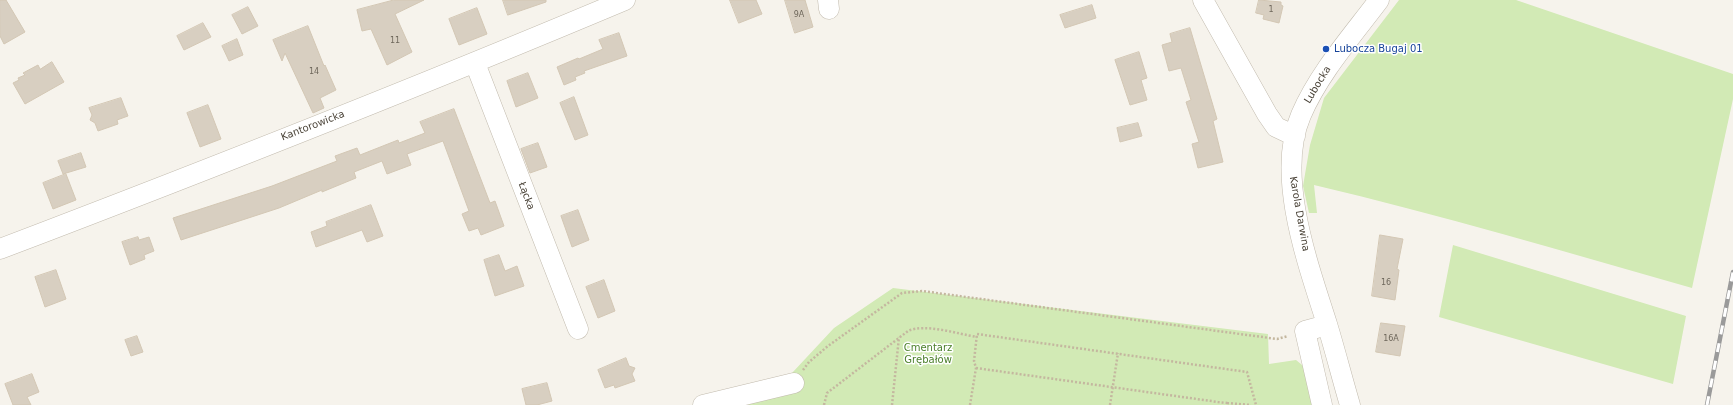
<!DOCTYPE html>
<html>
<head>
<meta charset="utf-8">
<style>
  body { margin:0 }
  canvas { display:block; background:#f6f3ec }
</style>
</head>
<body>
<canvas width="1733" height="405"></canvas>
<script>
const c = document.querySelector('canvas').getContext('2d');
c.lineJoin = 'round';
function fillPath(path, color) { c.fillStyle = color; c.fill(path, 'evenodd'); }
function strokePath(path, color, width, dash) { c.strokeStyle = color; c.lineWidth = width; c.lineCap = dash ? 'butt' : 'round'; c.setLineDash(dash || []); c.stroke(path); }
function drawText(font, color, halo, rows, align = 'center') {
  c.font = font + ' "DejaVu Sans",sans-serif'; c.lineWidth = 3; c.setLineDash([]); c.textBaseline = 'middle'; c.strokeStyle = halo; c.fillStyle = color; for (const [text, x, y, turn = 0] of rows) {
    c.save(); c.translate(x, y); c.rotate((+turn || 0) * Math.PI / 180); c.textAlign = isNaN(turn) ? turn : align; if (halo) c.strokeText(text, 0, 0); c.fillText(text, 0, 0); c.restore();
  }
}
fillPath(new Path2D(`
  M 1399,0 L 1516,0 L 1733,74 L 1733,99 L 1692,288 C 1566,252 1441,215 1314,185 L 1317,213 L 1309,213 L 1303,186 L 1310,145 L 1324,98 Z
  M 1453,245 L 1686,316 L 1673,384 L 1439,317 Z
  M 893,288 L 1268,334 L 1269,364 L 1296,360 L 1307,369 L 1315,405 L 736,405 L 788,394 L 792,373 L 834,328 Z`), '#d2eab5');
const building = new Path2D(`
  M 0,0 L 6,0 L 25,32 L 4,44 L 0,36 Z
  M 394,0 L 424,0 L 395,14 L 412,52 L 387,65 L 371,29 L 362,31 L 357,10 Z
  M 503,0 L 546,0 L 546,2 L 508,15 Z
  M 730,0 L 756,0 L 762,14 L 739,23 Z
  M 785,0 L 805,0 L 813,27 L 795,33 Z
  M 1259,0 L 1281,2 L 1281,5 L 1283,6 L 1279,23 L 1263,19 L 1264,15 L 1256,13 Z
  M 1092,5 L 1096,18 L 1065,28 L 1060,15 Z
  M 248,7 L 258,26 L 242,34 L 232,15 Z
  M 477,8 L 487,34 L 459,45 L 449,19 Z
  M 203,23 L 211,37 L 184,50 L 177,36 Z
  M 308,26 L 324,66 L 325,65 L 336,90 L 320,98 L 324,108 L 313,113 L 285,53 L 282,61 L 273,40 Z
  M 1190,28 L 1217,119 L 1213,121 L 1223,162 L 1198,168 L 1192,144 L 1199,142 L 1186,102 L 1191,100 L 1181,68 L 1169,71 L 1162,45 L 1172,42 L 1170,34 Z
  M 619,33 L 627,56 L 584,71 L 585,73 L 575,77 L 576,80 L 564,85 L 557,67 L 578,58 L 579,59 L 603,49 L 599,40 Z
  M 237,39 L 243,55 L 229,61 L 222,46 Z
  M 1139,52 L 1147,78 L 1141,80 L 1147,100 L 1130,105 L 1115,60 Z
  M 52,62 L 64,82 L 25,104 L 13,83 L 19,80 L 18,78 L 25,75 L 23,73 L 38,65 L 40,69 Z
  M 528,73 L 538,98 L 516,107 L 507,81 Z
  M 574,97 L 588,135 L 575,140 L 560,103 Z
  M 121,98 L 128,116 L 117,120 L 118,124 L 98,131 L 95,123 L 90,120 L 92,115 L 89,108 Z
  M 208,105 L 221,139 L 200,147 L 187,113 Z
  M 454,109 L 490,203 L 495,201 L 504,226 L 481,235 L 478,228 L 469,231 L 462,214 L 469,211 L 443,141 L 407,154 L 411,165 L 387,174 L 382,161 L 354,172 L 356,178 L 322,192 L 322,190 L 279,208 L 181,240 L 173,218 L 272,186 L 337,161 L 335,156 L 357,148 L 360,155 L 398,140 L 399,143 L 425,133 L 420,122 Z
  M 1138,123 L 1142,136 L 1120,142 L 1117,128 Z
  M 538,143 L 547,167 L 530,173 L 521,149 Z
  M 81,153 L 86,167 L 63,174 L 58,161 Z
  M 66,174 L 76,200 L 53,209 L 43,183 Z
  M 371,205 L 383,236 L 367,242 L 362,230 L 316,247 L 311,232 L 327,226 L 326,222 Z
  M 578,210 L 589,240 L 572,247 L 561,216 Z
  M 1380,235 L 1403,239 L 1397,269 L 1399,270 L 1395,300 L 1372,296 Z
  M 138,237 L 139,240 L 149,237 L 154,251 L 144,255 L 145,259 L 130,265 L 122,242 Z
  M 499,255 L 505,271 L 517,266 L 524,286 L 495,296 L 484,260 Z
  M 56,270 L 66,299 L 45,307 L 35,277 Z
  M 604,280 L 615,311 L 598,318 L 586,287 Z
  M 1381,323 L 1405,326 L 1400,356 L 1376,352 Z
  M 137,336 L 143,352 L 131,356 L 125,340 Z
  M 626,358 L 629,366 L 635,368 L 632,374 L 635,381 L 615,388 L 614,385 L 605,388 L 598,370 Z
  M 32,374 L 39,392 L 27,397 L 31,405 L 13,405 L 5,384 Z
  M 547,383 L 552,401 L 537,405 L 526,405 L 522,389 Z`);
fillPath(building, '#d8cfc1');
strokePath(building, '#d3c7b4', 1);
const minor = new Path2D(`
  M 828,0 L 829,9
  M 1203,0 L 1267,114 L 1276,127 L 1295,136
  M 475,63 L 578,329
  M 0,249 C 210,169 418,87 625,0
  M 703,405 L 794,383
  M 1322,405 L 1305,331 L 1327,325
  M 1350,405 C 1342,378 1335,350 1327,324 C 1308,264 1275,175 1301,115 C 1319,73 1352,36 1379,0`);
strokePath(minor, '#c2bbae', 21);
strokePath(new Path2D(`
  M 976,368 L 1218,402 L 1227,403 L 1227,405
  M 803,370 L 809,362 L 828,346 L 902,293 L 922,291 L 1277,339 L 1288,336
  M 1227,403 L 1251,405
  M 824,405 L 827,393 L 908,331 C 925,323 958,334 977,337
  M 892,405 L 899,337
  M 970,405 L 976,368 L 974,361 L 977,334 L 1247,372 L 1256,405
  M 1110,405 L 1118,353`), '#c4b79f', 2.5, [2, 2]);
strokePath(minor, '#fff', 20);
const rail = new Path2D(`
  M 1707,405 L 1733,272`);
strokePath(rail, '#9a9a9a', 4.5);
strokePath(rail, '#fff', 3, [9]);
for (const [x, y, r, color] of [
  [1326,49,4,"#1a4fb4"]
]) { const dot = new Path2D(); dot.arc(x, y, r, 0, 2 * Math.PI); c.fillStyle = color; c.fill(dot); strokePath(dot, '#fff', 1.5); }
drawText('8px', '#6e675b', null, [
  ["1",1271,10],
  ["9A",799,15],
  ["11",395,41],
  ["14",314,72],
  ["16",1386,283],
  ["16A",1391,339]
]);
drawText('10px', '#164399', '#fff', [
  ["Lubocza Bugaj 01",1334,49]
], 'left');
drawText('10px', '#4b4439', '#fff', [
  ["Lubocka",1318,85,-59],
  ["Kantorowicka",313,126,-21],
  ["Łącka",526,196,69],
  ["Karola Darwina",1299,214,80]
]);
drawText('10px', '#4a7f2a', '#fff', [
  ["Cmentarz",928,348],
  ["Grębałów",928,360]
]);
</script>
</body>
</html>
